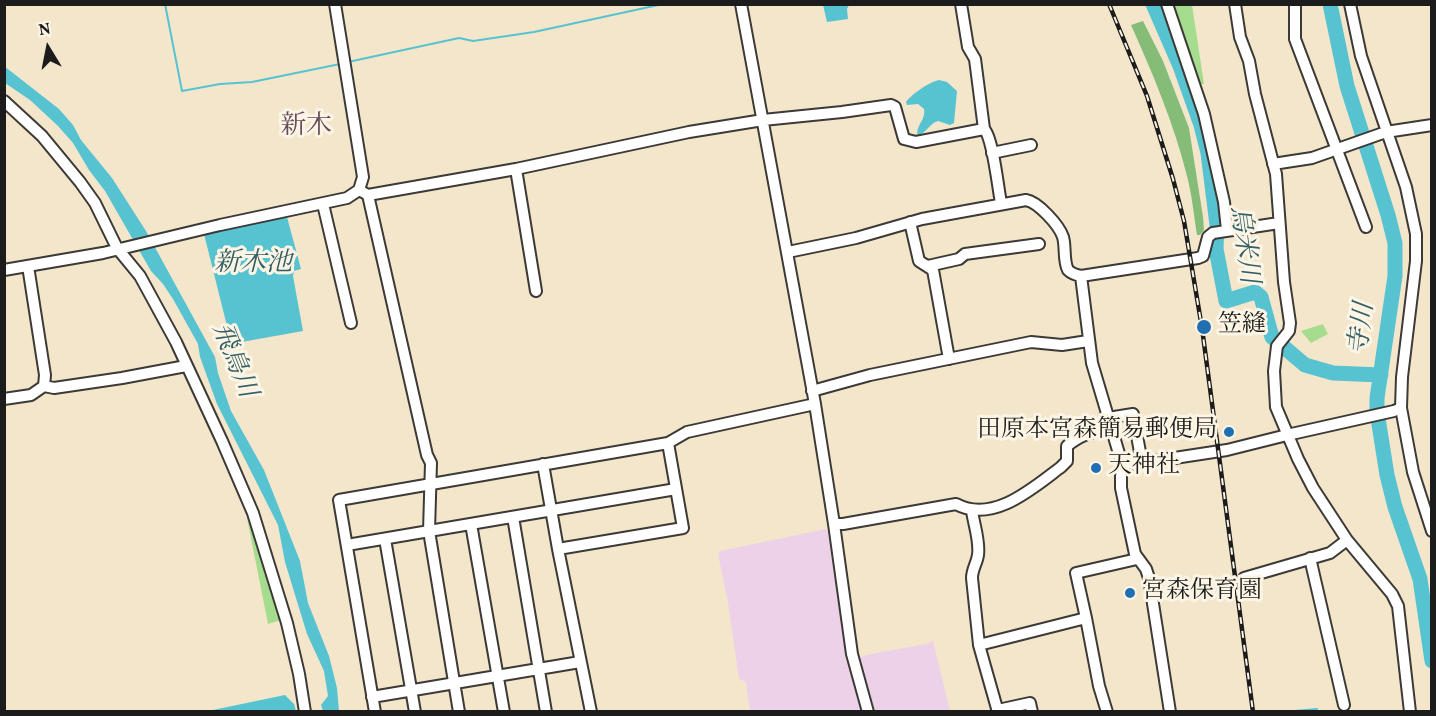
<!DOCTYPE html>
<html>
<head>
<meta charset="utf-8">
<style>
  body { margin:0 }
  #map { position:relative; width:1436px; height:716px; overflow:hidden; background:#f4e6cb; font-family:Vollkorn,serif }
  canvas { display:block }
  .frame { position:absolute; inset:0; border:6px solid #1c1c1c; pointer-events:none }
  .north { position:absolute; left:18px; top:18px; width:60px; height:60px; -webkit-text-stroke:4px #fcf5e5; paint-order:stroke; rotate:350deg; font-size:16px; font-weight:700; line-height:24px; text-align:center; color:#1c1c1c }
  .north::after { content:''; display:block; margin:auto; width:21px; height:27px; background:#1c1c1c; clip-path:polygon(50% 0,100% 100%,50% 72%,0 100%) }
</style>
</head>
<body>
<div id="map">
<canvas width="1436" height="716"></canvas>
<div class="frame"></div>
<div class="north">N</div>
</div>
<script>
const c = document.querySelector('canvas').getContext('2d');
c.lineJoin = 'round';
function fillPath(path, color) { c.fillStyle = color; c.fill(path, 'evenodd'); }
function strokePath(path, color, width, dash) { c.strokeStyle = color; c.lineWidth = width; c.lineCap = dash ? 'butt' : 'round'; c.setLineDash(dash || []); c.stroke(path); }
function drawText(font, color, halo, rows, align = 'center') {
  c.font = font + ' Vollkorn,"Noto Serif JP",serif'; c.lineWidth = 6; c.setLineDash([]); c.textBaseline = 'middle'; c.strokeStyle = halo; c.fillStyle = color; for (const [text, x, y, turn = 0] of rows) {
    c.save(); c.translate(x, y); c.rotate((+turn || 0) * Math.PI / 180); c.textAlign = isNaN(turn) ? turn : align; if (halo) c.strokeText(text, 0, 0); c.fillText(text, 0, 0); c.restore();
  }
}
fillPath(new Path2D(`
  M 826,529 L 828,531 L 846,661 L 871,654 L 926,644 L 933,641 L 950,711 L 750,711 L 746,682 L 739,679 L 728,603 L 718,554 L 720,551 Z`), '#edd1e9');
fillPath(new Path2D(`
  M 1169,5 L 1192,5 L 1204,84 L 1201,84 Z
  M 1323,324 L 1328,334 L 1311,343 L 1301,331 Z
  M 247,518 L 250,518 L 281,620 L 268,624 Z`), '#a5dc8d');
fillPath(new Path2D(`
  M 1143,21 L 1163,61 L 1189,128 L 1203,217 L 1204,230 L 1200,235 L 1197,235 C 1194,216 1192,195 1187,176 C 1174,124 1153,74 1131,25 Z`), '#84bc78');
fillPath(new Path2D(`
  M 823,5 L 849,5 L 847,9 L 848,19 L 827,22 Z
  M 4,66 L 59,109 L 73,125 L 81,140 L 112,178 L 146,231 L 215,357 L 218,373 L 231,411 L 264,470 L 300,561 L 308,603 L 329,656 L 337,688 L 339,711 L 323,711 L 321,705 L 328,696 L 324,671 L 307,634 L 285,562 L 278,525 L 217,404 L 200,357 L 198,344 L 173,299 L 163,284 L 151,271 L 105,191 L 89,170 L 73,143 L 58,126 L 30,100 L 5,83 Z
  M 939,80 L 947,82 L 957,91 L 954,123 L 950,125 L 938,121 C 929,124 927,132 919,135 L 917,133 C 918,124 926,118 924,109 L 918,104 L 907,105 L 906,102 C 912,94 929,82 939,80 Z
  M 287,217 L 301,269 L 294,271 L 293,276 L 303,331 L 236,343 L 231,342 L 204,234 Z
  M 285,695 L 294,704 L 296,711 L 208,711 Z`), '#57c3d1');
strokePath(new Path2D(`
  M 165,4 L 182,91 L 220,84 L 252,82 L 340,64
  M 348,62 L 459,38 L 473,41 L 534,32 L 663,4
  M 1283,712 L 1317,709`), '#57c3d1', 2);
strokePath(new Path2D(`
  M 1153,4 L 1180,66 L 1201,125 L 1208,153 L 1217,225 L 1216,249 L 1226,301 L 1255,292 L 1261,297 L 1272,337 L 1305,365 L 1333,373 L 1381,375
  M 1330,4 L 1347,86 L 1388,215 L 1395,243 L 1395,276 L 1377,398 L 1377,412 L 1387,475 L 1395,507 L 1420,579 L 1432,661`), '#57c3d1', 15);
const minor = new Path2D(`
  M 741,4 L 815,404 L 834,524 L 852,654 L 868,712
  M 961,4 L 968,47 L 975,59 L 984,129
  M 1167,4 L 1204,114 L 1224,202 L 1227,230
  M 1235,4 L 1240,37 L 1249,61 L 1255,94 L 1276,174 L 1284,282 L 1290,323 L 1289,331 L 1277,346 L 1274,371 L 1276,407 L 1298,459 L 1313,488 L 1347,540 L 1392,594 L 1398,606 L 1410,712
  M 1295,4 L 1295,39 L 1366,227
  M 1350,4 L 1361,56 L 1406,187 L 1416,234 L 1416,261 L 1402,377 L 1401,408 L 1413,472 L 1432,531
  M 4,101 L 42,136 L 80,182 L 95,203 L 117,248 L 140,276 L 176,342 L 222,441 L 253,513 L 287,623 L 299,674 L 305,712
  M 992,153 L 1031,145
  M 1273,164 L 1312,158 L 1386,132 L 1432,125
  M 516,169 L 536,291
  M 359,190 L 368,195 L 516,169 L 689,132 L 763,120 L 842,112 L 891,105 L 895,107 L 904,139 L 916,142 L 984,129 C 993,138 998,188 1001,203
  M 368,195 L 427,455 L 431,463 L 429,531 L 459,712
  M 323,204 L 351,323
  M 910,222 L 919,261 L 933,270 L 949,359
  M 788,252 L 856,238 L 922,219 L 1026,200 C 1038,202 1059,225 1063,237 C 1066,247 1063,261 1068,270 C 1072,274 1076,275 1081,276 L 1198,258 L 1203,256 L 1208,237 L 1213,233 L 1279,223
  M 928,266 L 959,259 L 965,254 L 1039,244
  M 4,270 L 103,253 L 220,225 L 347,198 L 359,190 L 363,177 L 335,4
  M 1081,276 L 1092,363 L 1120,457 L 1124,462 L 1135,464 L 1227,450 L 1287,435 L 1394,411 L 1401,408
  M 44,386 L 54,388 L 122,378 L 186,366
  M 812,391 L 870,375 L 1031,342 L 1062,345 L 1088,341
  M 4,399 L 31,395 L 44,386 L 45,375 L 28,266
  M 1108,418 L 1133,414 L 1142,463
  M 1124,462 L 1121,476 L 1121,488 L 1135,554 L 1146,569 L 1149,578 L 1170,712
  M 543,464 L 558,549 L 591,712
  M 972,511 C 974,525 980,541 978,555 C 977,563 972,569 972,578 L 979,645 L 998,712
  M 513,517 L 546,712
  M 471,524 L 504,712
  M 834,524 L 843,524 L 956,504 C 993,524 1033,488 1061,467 L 1067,461 L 1067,446 C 1080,435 1095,430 1111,429
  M 385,539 L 415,712
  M 347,545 L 676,489
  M 558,549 L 683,528 L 668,443
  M 1310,558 L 1344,705
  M 1244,578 L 1330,553 L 1347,540
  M 1086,618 L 1076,573 L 1137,559
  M 979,645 L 1086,618 L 1099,686 L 1107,712
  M 372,697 L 580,662
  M 998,710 L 1030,703 L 1032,712
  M 375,712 L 339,500 L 668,443 L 687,432 L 815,404`);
strokePath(minor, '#3c3a36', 14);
strokePath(minor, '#fff', 10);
const rail = new Path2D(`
  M 1109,4 L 1147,96 L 1173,179 L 1184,221 L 1202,328 L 1253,712`);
strokePath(rail, '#1c1c1c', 4.5);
strokePath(rail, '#fcf5e5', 2, [7]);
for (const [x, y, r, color] of [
  [1204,327,8,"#1f6fb2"],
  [1229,432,6,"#1f6fb2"],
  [1096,468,6,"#1f6fb2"],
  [1130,593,6,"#1f6fb2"]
]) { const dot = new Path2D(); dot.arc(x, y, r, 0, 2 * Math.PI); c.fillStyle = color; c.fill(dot); strokePath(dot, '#fcf5e5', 2); }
drawText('24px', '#1c1c1c', '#fcf5e5', [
  ["笠縫",1218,327],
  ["田原本宮森簡易郵便局",1217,432,"right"],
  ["天神社",1108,468],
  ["宮森保育園",1142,593]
], 'left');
drawText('26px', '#664c5d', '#fcf5e5', [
  ["新木",306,128]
]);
drawText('italic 26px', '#345f64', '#fcf5e5', [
  ["烏米川",1242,245,82],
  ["新木池",253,265],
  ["寺川",1364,329,-83],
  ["飛鳥川",232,361,68]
]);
</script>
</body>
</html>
